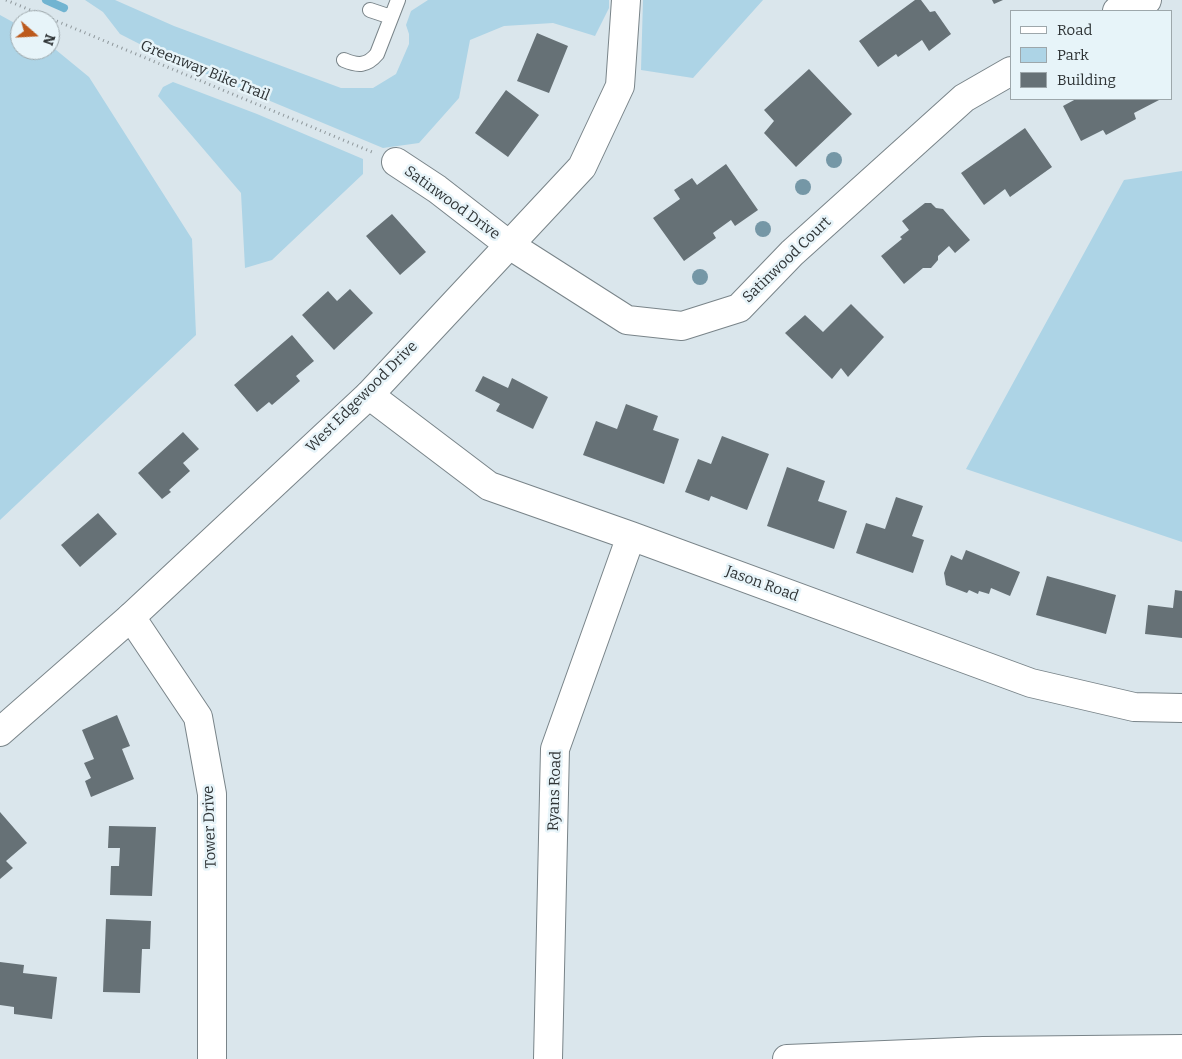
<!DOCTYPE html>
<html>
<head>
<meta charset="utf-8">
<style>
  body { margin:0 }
  #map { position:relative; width:1182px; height:1059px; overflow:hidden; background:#dae6ec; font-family:Bitter,serif }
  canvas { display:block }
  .legend { position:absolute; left:1010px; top:10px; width:162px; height:90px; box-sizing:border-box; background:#e7f4f9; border:1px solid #9da7ab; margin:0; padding:6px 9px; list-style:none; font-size:15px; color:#2e3335 }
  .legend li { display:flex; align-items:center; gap:10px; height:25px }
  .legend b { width:25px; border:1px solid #9da7ab }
  .north { position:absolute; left:10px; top:10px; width:50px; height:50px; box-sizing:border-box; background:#e7f4f9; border:1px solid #9da7ab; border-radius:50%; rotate:109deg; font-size:14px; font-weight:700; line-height:20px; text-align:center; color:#2e3335 }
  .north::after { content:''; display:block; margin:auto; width:18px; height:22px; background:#bc5a1d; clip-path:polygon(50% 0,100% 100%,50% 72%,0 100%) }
</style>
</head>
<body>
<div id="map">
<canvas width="1182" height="1059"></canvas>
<ul class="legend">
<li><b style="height:6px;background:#fff"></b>Road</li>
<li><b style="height:14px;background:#add4e6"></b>Park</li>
<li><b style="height:14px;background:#667176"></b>Building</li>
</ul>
<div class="north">N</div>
</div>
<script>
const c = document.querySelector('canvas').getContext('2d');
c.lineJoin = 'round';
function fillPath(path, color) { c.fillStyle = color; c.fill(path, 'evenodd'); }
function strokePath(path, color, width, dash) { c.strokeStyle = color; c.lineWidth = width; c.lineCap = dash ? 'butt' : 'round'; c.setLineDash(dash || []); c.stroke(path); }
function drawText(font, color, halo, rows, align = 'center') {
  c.font = font + ' Bitter,serif'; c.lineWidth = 5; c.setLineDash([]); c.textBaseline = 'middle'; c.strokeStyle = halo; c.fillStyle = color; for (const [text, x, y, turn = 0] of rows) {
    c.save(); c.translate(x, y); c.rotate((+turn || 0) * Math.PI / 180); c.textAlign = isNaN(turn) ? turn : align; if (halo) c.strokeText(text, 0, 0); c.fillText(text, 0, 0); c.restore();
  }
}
fillPath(new Path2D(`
  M 85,0 L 115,0 L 174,26 L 341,88 L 373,88 L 396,74 L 409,44 L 409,34 L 406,25 L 411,11 L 428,0 L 609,0 L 609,8 L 595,36 L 553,23 L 504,26 L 470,40 L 459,98 L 419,143 L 383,148 L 167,58 L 120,34 L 103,12 Z
  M 643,0 L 763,0 L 693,78 L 641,70 Z
  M 0,15 L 20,26 L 20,50 L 50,50 L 50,45 L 89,77 L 192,239 L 196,335 L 0,520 Z
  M 173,82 L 257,114 L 363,159 L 363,174 L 272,260 L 245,268 L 241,193 L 158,96 L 163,87 Z
  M 1182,171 L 1182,542 L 966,469 L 1124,180 Z`), '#add4e6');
strokePath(new Path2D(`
  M 46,0 L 64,8`), '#71b4d1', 8);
fillPath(new Path2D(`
  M 915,0 L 921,0 L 930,12 L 935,11 L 951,34 L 929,51 L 922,40 L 898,57 L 896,54 L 878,67 L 859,41 Z
  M 992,0 L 1003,0 L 994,4 Z
  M 537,33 L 568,46 L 549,93 L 517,81 Z
  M 809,69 L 852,114 L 796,167 L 764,133 L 774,121 L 764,110 Z
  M 506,90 L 539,115 L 508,157 L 475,133 Z
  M 1076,99 L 1161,99 L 1134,113 L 1136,119 L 1106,135 L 1103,130 L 1081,141 L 1063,106 Z
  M 1025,128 L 1052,167 L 1010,197 L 1005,189 L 984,205 L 961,173 Z
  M 726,164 L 758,210 L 735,226 L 731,220 L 713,233 L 716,238 L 684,261 L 653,218 L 680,199 L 674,190 L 692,178 L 697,185 Z
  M 925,203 L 931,203 L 936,208 L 943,209 L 970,240 L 955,253 L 949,246 L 938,256 L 938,260 L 931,268 L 923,268 L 904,284 L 881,256 L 902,239 L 900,237 L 909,230 L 902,221 Z
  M 392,214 L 426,252 L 400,275 L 366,236 Z
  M 350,289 L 373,313 L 334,350 L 302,315 L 328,291 L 337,301 Z
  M 851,304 L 884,337 L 848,377 L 841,368 L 832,379 L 785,333 L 805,315 L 823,332 Z
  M 292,335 L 314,361 L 296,376 L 300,381 L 272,405 L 269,402 L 257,412 L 234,385 Z
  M 483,376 L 508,388 L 512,378 L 548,397 L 533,429 L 496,411 L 500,404 L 475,391 Z
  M 626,404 L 658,416 L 653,430 L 679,439 L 664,484 L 583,455 L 596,421 L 617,429 Z
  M 183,432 L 199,449 L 183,463 L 190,471 L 169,490 L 171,492 L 162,499 L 138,473 Z
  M 722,436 L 769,454 L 747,510 L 711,496 L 709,501 L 685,492 L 698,459 L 711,464 Z
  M 787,467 L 825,481 L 818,501 L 847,511 L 834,549 L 767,526 Z
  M 896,497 L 923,506 L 912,536 L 924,540 L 913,573 L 856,553 L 866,523 L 885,529 Z
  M 98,513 L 117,534 L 80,567 L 61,545 Z
  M 966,550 L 1020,572 L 1010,596 L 991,588 L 989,594 L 979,591 L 978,594 L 969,590 L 967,593 L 946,585 L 944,573 L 951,555 L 962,560 Z
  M 1047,576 L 1116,595 L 1106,634 L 1036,615 Z
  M 1175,590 L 1182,591 L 1182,638 L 1145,634 L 1148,605 L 1173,608 Z
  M 117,715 L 130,746 L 122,749 L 134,779 L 91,797 L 85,781 L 91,778 L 84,763 L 94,759 L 82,730 Z
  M 0,812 L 27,843 L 6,861 L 13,868 L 0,879 Z
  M 109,826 L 156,827 L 152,896 L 110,895 L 111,866 L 119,866 L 120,848 L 108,848 Z
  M 106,919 L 151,921 L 150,949 L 142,949 L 140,993 L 103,992 Z
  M 0,962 L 24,965 L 23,973 L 57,977 L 52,1019 L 14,1014 L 14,1007 L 0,1005 Z`), '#667176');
const lane = new Path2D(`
  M 370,10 L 391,17
  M 344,60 C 358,66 367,66 377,54 L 398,0`);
const street = new Path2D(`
  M 1117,11 L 1125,7 L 1147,0
  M 396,162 L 437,189 L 508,244 L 627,320 L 682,326 L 739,308 L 792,253 L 964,98 L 1011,71
  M 369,395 L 489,486 L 631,536 L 1031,683 L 1134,707 L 1182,708
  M 131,617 L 198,717 L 212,794 L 212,1059
  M 548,1059 L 555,749 L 631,536
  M 787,1059 L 983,1051 L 1182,1049`);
const secondary = new Path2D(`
  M 0,732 L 131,617 L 369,395 L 582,167 L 620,86 L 626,0`);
strokePath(lane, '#798489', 16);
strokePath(street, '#798489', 30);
strokePath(secondary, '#798489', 30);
strokePath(new Path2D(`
  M 6,0 L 372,152`), '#8e979b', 3, [1, 4]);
strokePath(lane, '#fff', 14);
strokePath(street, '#fff', 28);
strokePath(secondary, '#fff', 28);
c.fillStyle = '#7597a6';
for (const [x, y] of [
  [834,160],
  [803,187],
  [763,229],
  [700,277]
]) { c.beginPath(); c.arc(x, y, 8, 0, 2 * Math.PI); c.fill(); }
drawText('15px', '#2e3335', '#e7f4f9', [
  ["Greenway Bike Trail",205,71,22],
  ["Satinwood Drive",452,203,36],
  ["Satinwood Court",787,260,-44],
  ["West Edgewood Drive",362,397,-45],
  ["Jason Road",762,584,20],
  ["Ryans Road",555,791,-88],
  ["Tower Drive",210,827,-92]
]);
</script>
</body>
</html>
